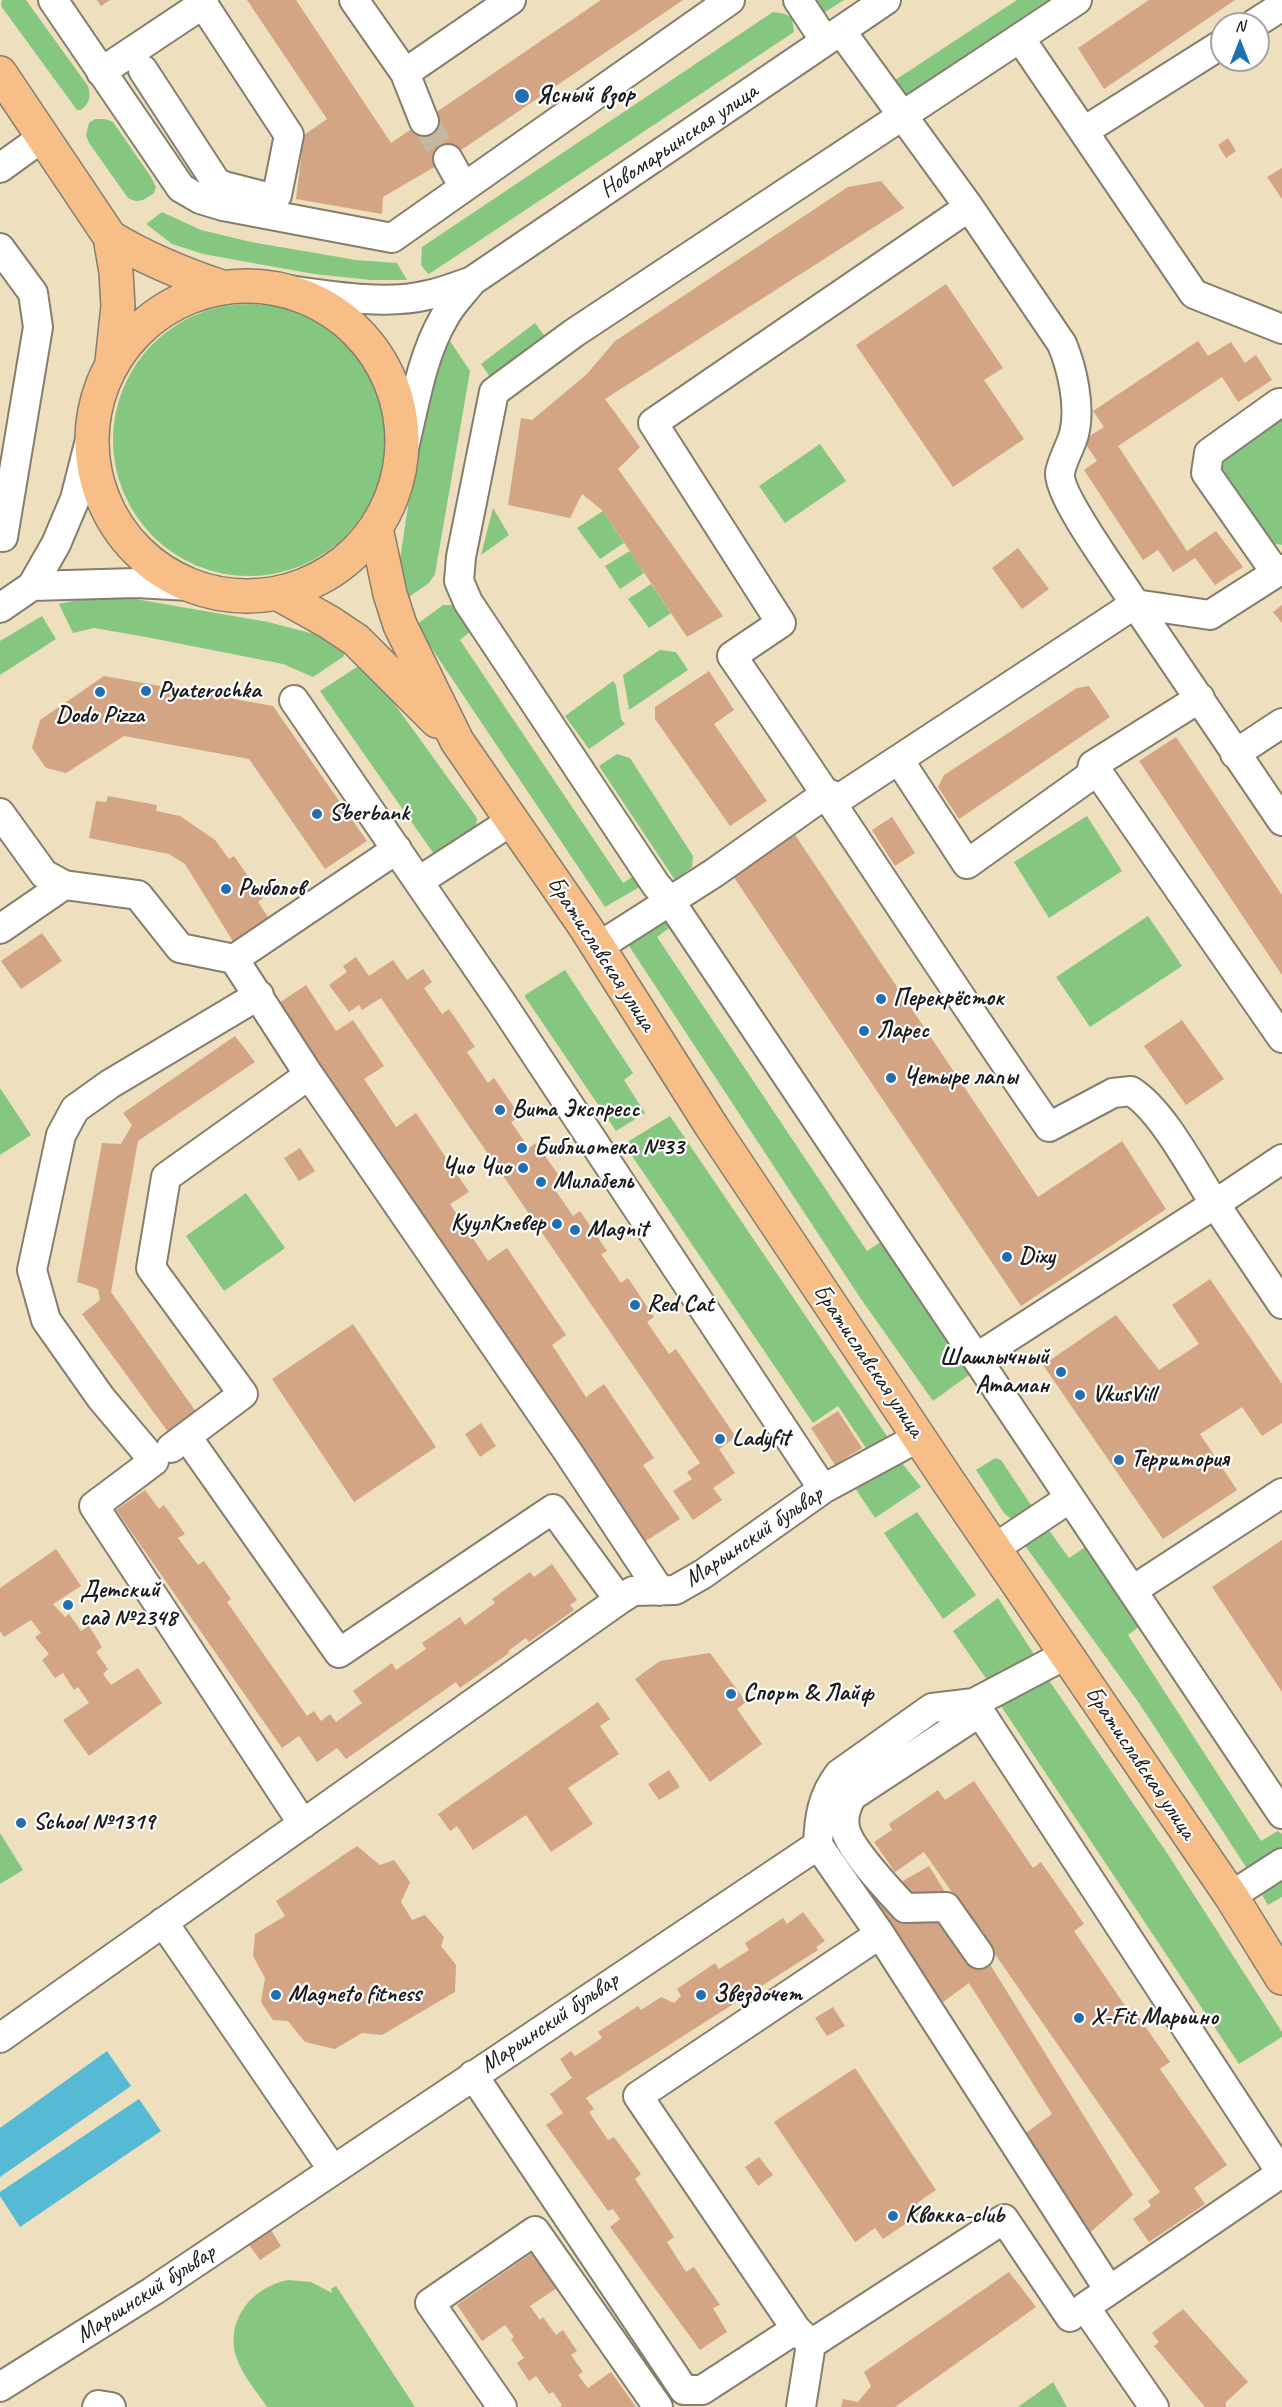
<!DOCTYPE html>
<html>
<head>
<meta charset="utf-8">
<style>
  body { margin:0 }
  #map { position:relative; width:1282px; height:2407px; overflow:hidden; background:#eedfbe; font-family:Caveat,sans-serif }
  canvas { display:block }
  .north { position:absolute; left:1210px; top:12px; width:60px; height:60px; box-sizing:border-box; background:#fff; border:2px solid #a4a4a4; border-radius:50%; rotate:0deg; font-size:16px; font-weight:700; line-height:24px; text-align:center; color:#1c1c1c }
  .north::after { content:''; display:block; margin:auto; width:21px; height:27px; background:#1f6fb2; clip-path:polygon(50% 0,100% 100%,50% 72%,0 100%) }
</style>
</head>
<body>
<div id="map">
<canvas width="1282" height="2407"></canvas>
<div class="north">N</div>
</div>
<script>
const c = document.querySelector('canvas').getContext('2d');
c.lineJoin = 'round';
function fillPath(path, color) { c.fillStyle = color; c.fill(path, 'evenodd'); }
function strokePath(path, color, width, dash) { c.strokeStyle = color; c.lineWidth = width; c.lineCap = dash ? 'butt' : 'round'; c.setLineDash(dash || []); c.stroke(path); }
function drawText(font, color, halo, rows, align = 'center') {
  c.font = font + ' Caveat,sans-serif'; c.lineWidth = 4.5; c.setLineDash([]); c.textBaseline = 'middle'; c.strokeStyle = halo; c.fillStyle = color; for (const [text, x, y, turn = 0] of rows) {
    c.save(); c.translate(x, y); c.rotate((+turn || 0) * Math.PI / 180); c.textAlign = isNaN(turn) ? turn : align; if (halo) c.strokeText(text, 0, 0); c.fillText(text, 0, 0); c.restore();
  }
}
fillPath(new Path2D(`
  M 2,0 L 26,0 L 88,86 C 91,96 90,103 81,110 L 77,110 L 1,6 Z
  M 810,0 L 844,0 L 825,12 L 819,11 Z
  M 1017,0 L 1048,0 L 901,98 L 889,84 Z
  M 773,12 L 785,14 L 792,18 L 794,32 L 432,272 L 428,274 L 421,265 L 422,247 Z
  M 95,119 L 105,119 L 113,122 L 151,177 L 156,187 L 154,193 C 144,200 139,204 128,198 L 89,143 L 86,135 L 89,123 Z
  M 162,212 L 201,230 L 251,242 L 356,260 L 397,263 L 407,280 L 371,280 L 314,274 L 203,254 L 172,244 L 146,224 Z
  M113 440a136 136 0 1 1 272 0a136 136 0 1 1-272 0Z
  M 535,323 L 547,339 L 492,380 L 481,364 Z
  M 446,335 L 470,371 L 435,574 L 429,583 L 403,601 L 400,587 L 400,559 L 422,414 Z
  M 1282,418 L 1282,545 L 1271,543 L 1222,468 L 1227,453 Z
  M 820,444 L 846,481 L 785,523 L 759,486 Z
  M 493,508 L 509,535 L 481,555 Z
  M 603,511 L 624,543 L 600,559 L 577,528 Z
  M 630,551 L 644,573 L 620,589 L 605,566 Z
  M 651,584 L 671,613 L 649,628 L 628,599 Z
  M 92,597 L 135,599 L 268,622 L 318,635 L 346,652 L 343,657 L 313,677 L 283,664 L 146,637 L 94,628 L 73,633 L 59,604 Z
  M 443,605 L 458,605 L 472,630 L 460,640 L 623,883 L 638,873 L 643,885 L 605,907 L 416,625 Z
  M 42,616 L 56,639 L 0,675 L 0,641 Z
  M 660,650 L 676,652 L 688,670 L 629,710 L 623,675 Z
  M 360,665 L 388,695 L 477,818 L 476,829 L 436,857 L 320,691 Z
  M 613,681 L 616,685 L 621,719 L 625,724 L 589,749 L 565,716 Z
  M 617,754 L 630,758 L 693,856 L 692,867 L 675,880 L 599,766 Z
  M 1087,816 L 1122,871 L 1049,918 L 1014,862 Z
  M 663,914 L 673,925 L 657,937 L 867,1251 L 884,1240 L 973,1372 L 933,1401 L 861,1299 L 629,946 L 629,939 Z
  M 1148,916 L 1182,966 L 1090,1027 L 1056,977 Z
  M 565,970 L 633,1073 L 624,1080 L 645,1113 L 616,1131 L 525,997 L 525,995 Z
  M 0,1088 L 31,1135 L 0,1155 Z
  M 670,1116 L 887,1436 L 868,1451 L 838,1406 L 813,1423 L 624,1144 Z
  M 246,1193 L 285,1248 L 224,1291 L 186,1236 Z
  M 898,1458 L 921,1487 L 875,1518 L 853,1485 Z
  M 995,1458 L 1001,1460 L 1033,1508 L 1018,1518 L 1011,1519 L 1004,1513 L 976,1470 Z
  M 917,1512 L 976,1595 L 943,1619 L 884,1533 Z
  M 1046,1526 L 1069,1558 L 1087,1546 L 1141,1625 L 1128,1635 L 1261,1841 L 1278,1831 L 1282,1834 L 1282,1851 L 1253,1867 L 1246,1867 L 1139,1703 L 1026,1547 L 1028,1541 Z
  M 998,1598 L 1037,1659 L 992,1687 L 953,1631 Z
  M 1046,1676 L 1167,1853 L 1282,2032 L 1282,2037 L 1239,2064 L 1001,1706 Z
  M 0,1833 L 23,1870 L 0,1884 Z
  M 1282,1872 L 1282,1897 L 1268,1905 L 1261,1893 Z
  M 288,2280 L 311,2282 L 332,2293 L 331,2289 L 336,2286 L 415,2407 L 267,2407 C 257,2392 243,2376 237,2359 C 224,2321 252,2287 288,2280 Z
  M 1053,2382 L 1067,2407 L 1018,2407 Z`), '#85c780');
fillPath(new Path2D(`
  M 107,2051 L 131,2086 L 0,2177 L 0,2128 Z
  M 139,2099 L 161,2131 L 20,2227 L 0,2196 L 0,2192 Z`), '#56bad4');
fillPath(new Path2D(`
  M 97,0 L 110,0 L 101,6 Z
  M 247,0 L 296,0 L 391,143 L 601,0 L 683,0 L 448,159 L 383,197 L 382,214 L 296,199 L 304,135 L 327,119 Z
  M 1149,0 L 1235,0 L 1104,89 L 1078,48 Z
  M 1228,138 L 1236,151 L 1226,158 L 1218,145 Z
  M 1282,168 L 1282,199 L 1267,177 Z
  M 881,181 L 904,208 L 605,399 L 640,447 L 618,469 L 723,616 L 687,637 L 603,511 L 582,494 L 570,518 L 508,505 L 521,418 L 532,420 L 587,374 L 615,341 L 848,187 Z
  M 946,284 L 1003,368 L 984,380 L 1024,439 L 953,487 L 856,345 Z
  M 1198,341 L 1208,356 L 1231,342 L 1245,363 L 1256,355 L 1272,380 L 1238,402 L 1222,377 L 1118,446 L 1187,551 L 1216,531 L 1243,567 L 1215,585 L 1195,558 L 1173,572 L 1158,550 L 1143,560 L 1084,470 L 1097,461 L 1083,440 L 1104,427 L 1093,411 Z
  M 1018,548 L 1049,589 L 1022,609 L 992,568 Z
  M 1282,605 L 1282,623 L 1273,612 Z
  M 709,671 L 734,710 L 714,724 L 767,801 L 730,826 L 655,719 L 655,707 Z
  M 104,676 L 273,706 L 367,841 L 325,869 L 249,759 L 124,736 L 66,773 L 46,768 L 32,748 L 40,720 Z
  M 1089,686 L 1110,717 L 959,819 L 938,787 L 944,775 L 1077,688 Z
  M 1176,737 L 1282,895 L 1282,975 L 1139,761 Z
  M 108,796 L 157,805 L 156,811 L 180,816 L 215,840 L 229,859 L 234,856 L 263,898 L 258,902 L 270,920 L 234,943 L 185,864 L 169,854 L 89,838 L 96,801 L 106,802 Z
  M 892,817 L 915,853 L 895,866 L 872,830 Z
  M 795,835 L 1038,1197 L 1122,1141 L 1166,1209 L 1021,1306 L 733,876 Z
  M 42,933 L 62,961 L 21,989 L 1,961 Z
  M 356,957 L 369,976 L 393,960 L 407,980 L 423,969 L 432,982 L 424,988 L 442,1014 L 449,1009 L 475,1047 L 467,1052 L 488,1083 L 494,1078 L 520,1116 L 511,1122 L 529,1148 L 536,1143 L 562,1180 L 553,1187 L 573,1216 L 580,1211 L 607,1251 L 601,1254 L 621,1283 L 628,1278 L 654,1317 L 647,1322 L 669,1354 L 676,1349 L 736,1437 L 719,1449 L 735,1473 L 713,1488 L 722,1500 L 693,1520 L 673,1491 L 692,1479 L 687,1472 L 700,1463 L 381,998 L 362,1010 L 359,1005 L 349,1012 L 329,985 L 347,972 L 343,966 Z
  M 306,985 L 336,1031 L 353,1020 L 384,1066 L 364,1079 L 396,1127 L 416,1113 L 469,1192 L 450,1204 L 488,1261 L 507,1248 L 566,1335 L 552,1345 L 586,1397 L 604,1384 L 654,1458 L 643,1465 L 680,1519 L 641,1544 L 279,1003 Z
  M 1182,1020 L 1224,1079 L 1186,1105 L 1144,1046 Z
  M 235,1036 L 255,1062 L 138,1141 L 111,1292 L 199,1416 L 171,1436 L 82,1314 L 100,1300 L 98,1289 L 77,1282 L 102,1143 L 121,1144 L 132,1125 L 123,1113 Z
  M 300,1148 L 315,1171 L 299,1181 L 284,1158 Z
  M 1210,1279 L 1282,1384 L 1282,1423 L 1262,1436 L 1242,1407 L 1200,1434 L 1237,1490 L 1163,1539 L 1043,1365 L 1116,1315 L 1159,1370 L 1199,1344 L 1172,1305 Z
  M 353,1324 L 436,1447 L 354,1502 L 272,1379 Z
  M 838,1411 L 862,1448 L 835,1465 L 811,1428 Z
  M 481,1423 L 496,1446 L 480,1457 L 465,1434 Z
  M 145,1490 L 159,1509 L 164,1505 L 185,1534 L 178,1538 L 198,1565 L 204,1561 L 231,1599 L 227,1602 L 307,1716 L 314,1711 L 321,1721 L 330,1714 L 336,1722 L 362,1703 L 353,1691 L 392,1663 L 396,1670 L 426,1649 L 422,1643 L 460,1617 L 465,1625 L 495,1603 L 492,1599 L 530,1572 L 534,1577 L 552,1564 L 577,1600 L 570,1605 L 574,1610 L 529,1642 L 526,1638 L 508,1651 L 509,1653 L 460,1688 L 456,1682 L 346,1759 L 337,1748 L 317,1762 L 299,1736 L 282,1748 L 116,1510 Z
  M 1282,1540 L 1282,1692 L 1212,1587 Z
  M 56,1549 L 81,1586 L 53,1604 L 65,1617 L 69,1614 L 81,1631 L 89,1626 L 102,1647 L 96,1652 L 108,1669 L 103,1674 L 111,1685 L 138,1668 L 162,1703 L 89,1756 L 63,1720 L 89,1703 L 78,1687 L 74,1690 L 63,1673 L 55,1678 L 42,1660 L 49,1654 L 35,1637 L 41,1633 L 31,1620 L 4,1637 L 0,1631 L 0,1588 Z
  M 710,1653 L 746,1702 L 737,1709 L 762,1744 L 710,1782 L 635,1679 L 660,1661 Z
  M 598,1702 L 610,1719 L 600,1726 L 619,1754 L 568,1788 L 593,1824 L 551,1852 L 526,1815 L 473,1850 L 457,1826 L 450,1831 L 438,1814 Z
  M 669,1770 L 680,1787 L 659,1800 L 648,1784 Z
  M 974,1781 L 1033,1868 L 1041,1862 L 1084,1924 L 1074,1931 L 1128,2010 L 1133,2009 L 1170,2062 L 1160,2069 L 1227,2165 L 1194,2188 L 1205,2204 L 1149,2242 L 1133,2219 L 1151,2206 L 1148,2201 L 1160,2192 L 924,1852 L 895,1872 L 874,1842 L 892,1830 L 889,1824 L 938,1790 L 945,1800 Z
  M 357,1846 L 380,1865 L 394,1860 L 410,1882 L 401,1902 L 412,1920 L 425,1915 L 444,1937 L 441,1946 L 456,1965 L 455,1992 L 382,2035 L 362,2033 L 335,2049 L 305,2042 L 288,2021 L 273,2020 L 261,2002 L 265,1978 L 253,1956 L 255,1934 L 285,1916 L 276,1901 Z
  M 929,1866 L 1133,2195 L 1086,2236 L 1023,2135 L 1052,2114 L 969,1983 L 939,2005 L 869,1904 L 889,1889 Z
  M 803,1912 L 825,1941 L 816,1947 L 818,1950 L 586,2098 L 594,2109 L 589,2112 L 608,2140 L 614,2137 L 641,2174 L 635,2179 L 674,2237 L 667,2242 L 686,2272 L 694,2267 L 720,2305 L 713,2308 L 727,2332 L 700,2350 L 610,2227 L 620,2219 L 613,2209 L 608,2211 L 546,2125 L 563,2113 L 550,2094 L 572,2078 L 560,2059 L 571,2051 L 575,2056 L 602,2038 L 598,2032 L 638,2006 L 641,2010 L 661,1997 L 674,2003 L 681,1996 L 677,1989 L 715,1963 L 719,1969 L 749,1950 L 745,1943 L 783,1918 L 787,1924 Z
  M 833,2007 L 845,2026 L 827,2036 L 815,2018 Z
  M 855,2068 L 936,2190 L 917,2203 L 923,2212 L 883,2239 L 875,2228 L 855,2242 L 774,2122 Z
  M 759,2157 L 773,2175 L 758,2186 L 745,2167 Z
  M 269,2227 L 281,2246 L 260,2260 L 247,2242 Z
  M 532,2253 L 557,2288 L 530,2306 L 540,2320 L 543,2317 L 556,2335 L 563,2330 L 577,2351 L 571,2355 L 583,2372 L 578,2375 L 588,2388 L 611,2372 L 636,2407 L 560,2407 L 562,2405 L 553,2392 L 549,2394 L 536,2376 L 529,2381 L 517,2363 L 524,2358 L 511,2339 L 514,2337 L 505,2325 L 482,2341 L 457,2305 Z
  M 1009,2272 L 1036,2307 L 895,2407 L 841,2407 L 843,2399 L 858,2402 L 871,2386 L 864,2372 Z
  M 1183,2309 L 1248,2382 L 1226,2402 L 1226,2407 L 1205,2407 L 1154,2346 L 1159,2342 L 1152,2333 Z`), '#d3a584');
strokePath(new Path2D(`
  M 424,121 L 448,159`), '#c4b89e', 28, [28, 14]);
const minor = new Path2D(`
  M 53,0 L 181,188 L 200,199 L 223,206 L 392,238 L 730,0
  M 354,0 L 405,73 L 511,0
  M 798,0 L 825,41
  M 1077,0 L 574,333 L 494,392 L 461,557 L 459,581 L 468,602 L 656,885 L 670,901 L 1282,1814
  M 1254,24 L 1282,6
  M 1020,38 L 1194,294 L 1282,329
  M 143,70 L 216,182 L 224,186 L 271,198 L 277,195 L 289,135 L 203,4
  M 101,72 L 203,4 L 204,0
  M 405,73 L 424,121
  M 1084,131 L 1222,44
  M 448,159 L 463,186
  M 0,168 L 43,137
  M 969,207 L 653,423 L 781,623 L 732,656 C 840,812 941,971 1049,1127 L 1113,1093 L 1131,1091 C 1163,1111 1193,1171 1215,1204 L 976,1358
  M 0,248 L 33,293 L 38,327 L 3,537
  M 281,289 C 325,295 385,306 428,295 C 443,292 458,286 472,281 L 886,0
  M 402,456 C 414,410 420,359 444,318 C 451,304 463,293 472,281
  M 1282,569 L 1210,615 L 1135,604 L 1282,821
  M 1276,573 L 1206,473 L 1209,453 L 1279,403 L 1282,403
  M 32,586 L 136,583 L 190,586
  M 0,608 L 32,586 L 56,544 L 75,499 L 91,436
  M 294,700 L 501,1002 L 823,1489
  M 1235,754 L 1282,723
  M 899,760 L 967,864 L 1090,776 L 1093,765 L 1200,698
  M 1093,765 L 1282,1038
  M 0,813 L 44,874 L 64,885 L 138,895 L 180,948 L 234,959 L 309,1075 L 568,1452 L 660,1591
  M 419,881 L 513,820
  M 0,929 L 64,885
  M 598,947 L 714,873 L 827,793 L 840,798 L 1135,604 C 1120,579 1058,497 1060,473 C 1062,460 1071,446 1074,434 C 1081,407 1072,368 1062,344 L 969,207 L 841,31
  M 234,959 L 397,849
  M 259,995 L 110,1084 L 75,1109 L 61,1135 L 32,1270 L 46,1320 L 101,1398 L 154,1461 L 94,1506 L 303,1824
  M 1282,1159 L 1215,1204 L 1282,1304
  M 187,1437 L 339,1653 L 553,1509 L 619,1600
  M 171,1448 L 243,1394 L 151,1268 L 166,1177 L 309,1075
  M 995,1548 L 1070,1498
  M 1133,1590 L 1282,1493
  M 974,1703 L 1282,2174
  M 818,1845 L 880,1934 L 1109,2290
  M 818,1845 C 819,1818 822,1796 839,1774 L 932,1708 L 974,1703 L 1067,1654
  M 1231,1896 L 1282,1863
  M 163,1922 L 333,2170
  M 979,1954 L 946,1907 L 905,1908 C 890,1891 849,1849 845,1828 C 843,1816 846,1807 852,1796 L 980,1712
  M 0,2038 L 619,1600 L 633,1591 L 675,1590 L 703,1574 L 823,1489 L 919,1437
  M 473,2075 L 684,2390 L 702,2390 L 796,2329 L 638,2096 L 880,1934
  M 797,2330 L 811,2344 L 801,2407
  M 811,2344 L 1004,2219 L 1070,2317
  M 0,2387 L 153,2291 L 818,1845
  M 97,2407 L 98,2405 L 111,2407
  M 502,2407 L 430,2303 L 535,2231 L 658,2407
  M 1154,2407 L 1085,2307 L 1280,2174`);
const major = new Path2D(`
  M 0,73 L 110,237 C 146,259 183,274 222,287
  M 110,237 L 116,272 L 118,306 L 112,362
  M92 441a155 155 0 1 1 310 0a155 155 0 1 1-310 0Z
  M 376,528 L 390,594 L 400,625 L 457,741 L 586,928 L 712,1127 L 948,1481 L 1231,1896 L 1282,1978
  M 277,593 L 329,622 L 356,640 L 437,721`);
strokePath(minor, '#857e6d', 32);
strokePath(major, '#857e6d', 36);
strokePath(minor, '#fff', 28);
strokePath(major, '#f7be88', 33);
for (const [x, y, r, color] of [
  [522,96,8,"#1f6fb2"],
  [146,691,6,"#1f6fb2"],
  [100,692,6,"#1f6fb2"],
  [317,814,6,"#1f6fb2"],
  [226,889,6,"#1f6fb2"],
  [881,999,6,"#1f6fb2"],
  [864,1031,6,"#1f6fb2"],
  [891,1078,6,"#1f6fb2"],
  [500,1110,6,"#1f6fb2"],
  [522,1148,6,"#1f6fb2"],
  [523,1168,6,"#1f6fb2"],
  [541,1182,6,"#1f6fb2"],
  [557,1224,6,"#1f6fb2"],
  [575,1230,6,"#1f6fb2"],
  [1007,1257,6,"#1f6fb2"],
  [635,1305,6,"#1f6fb2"],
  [1061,1372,6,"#1f6fb2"],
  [1080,1395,6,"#1f6fb2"],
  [720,1439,6,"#1f6fb2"],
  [1119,1460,6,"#1f6fb2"],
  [68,1605,6,"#1f6fb2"],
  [731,1694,6,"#1f6fb2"],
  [21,1823,6,"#1f6fb2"],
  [276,1995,6,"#1f6fb2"],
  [701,1995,6,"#1f6fb2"],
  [1079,2018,6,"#1f6fb2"],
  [893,2216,6,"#1f6fb2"]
]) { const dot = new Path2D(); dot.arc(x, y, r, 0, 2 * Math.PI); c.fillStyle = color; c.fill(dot); strokePath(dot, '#fff', 2); }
drawText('bold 24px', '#1c1c1c', '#fff', [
  ["Ясный взор",536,96],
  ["Pyaterochka",158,691],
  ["Dodo Pizza",100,716,"center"],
  ["Sberbank",329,814],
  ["Рыболов",238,889],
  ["Перекрёсток",893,999],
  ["Ларес",876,1031],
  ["Четыре лапы",903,1078],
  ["Вита Экспресс",512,1110],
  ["Библиотека №33",534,1148],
  ["Чио Чио",511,1168,"right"],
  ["Милабель",553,1182],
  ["КуулКлевер",545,1224,"right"],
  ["Magnit",587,1230],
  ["Dixy",1019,1257],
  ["Red Cat",647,1305],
  ["Шашлычный",1049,1358,"right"],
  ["Атаман",1049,1386,"right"],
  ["VkusVill",1092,1395],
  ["Ladyfit",732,1439],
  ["Территория",1131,1460],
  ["Детский",80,1591],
  ["сад №2348",80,1619],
  ["Спорт & Лайф",743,1694],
  ["School №1319",33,1823],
  ["Magneto fitness",288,1995],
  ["Звездочет",713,1995],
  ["X-Fit Марьино",1091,2018],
  ["Квокка-club",905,2216]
], 'left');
drawText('24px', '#1c1c1c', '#fff', [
  ["Новомарьинская улица",679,141,-34],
  ["Братиславская улица",601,954,57],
  ["Братиславская улица",868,1361,56],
  ["Марьинский бульвар",754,1537,-34],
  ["Братиславская улица",1140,1763,56],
  ["Марьинский бульвар",550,2023,-34],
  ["Марьинский бульвар",146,2294,-33]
]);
</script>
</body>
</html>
